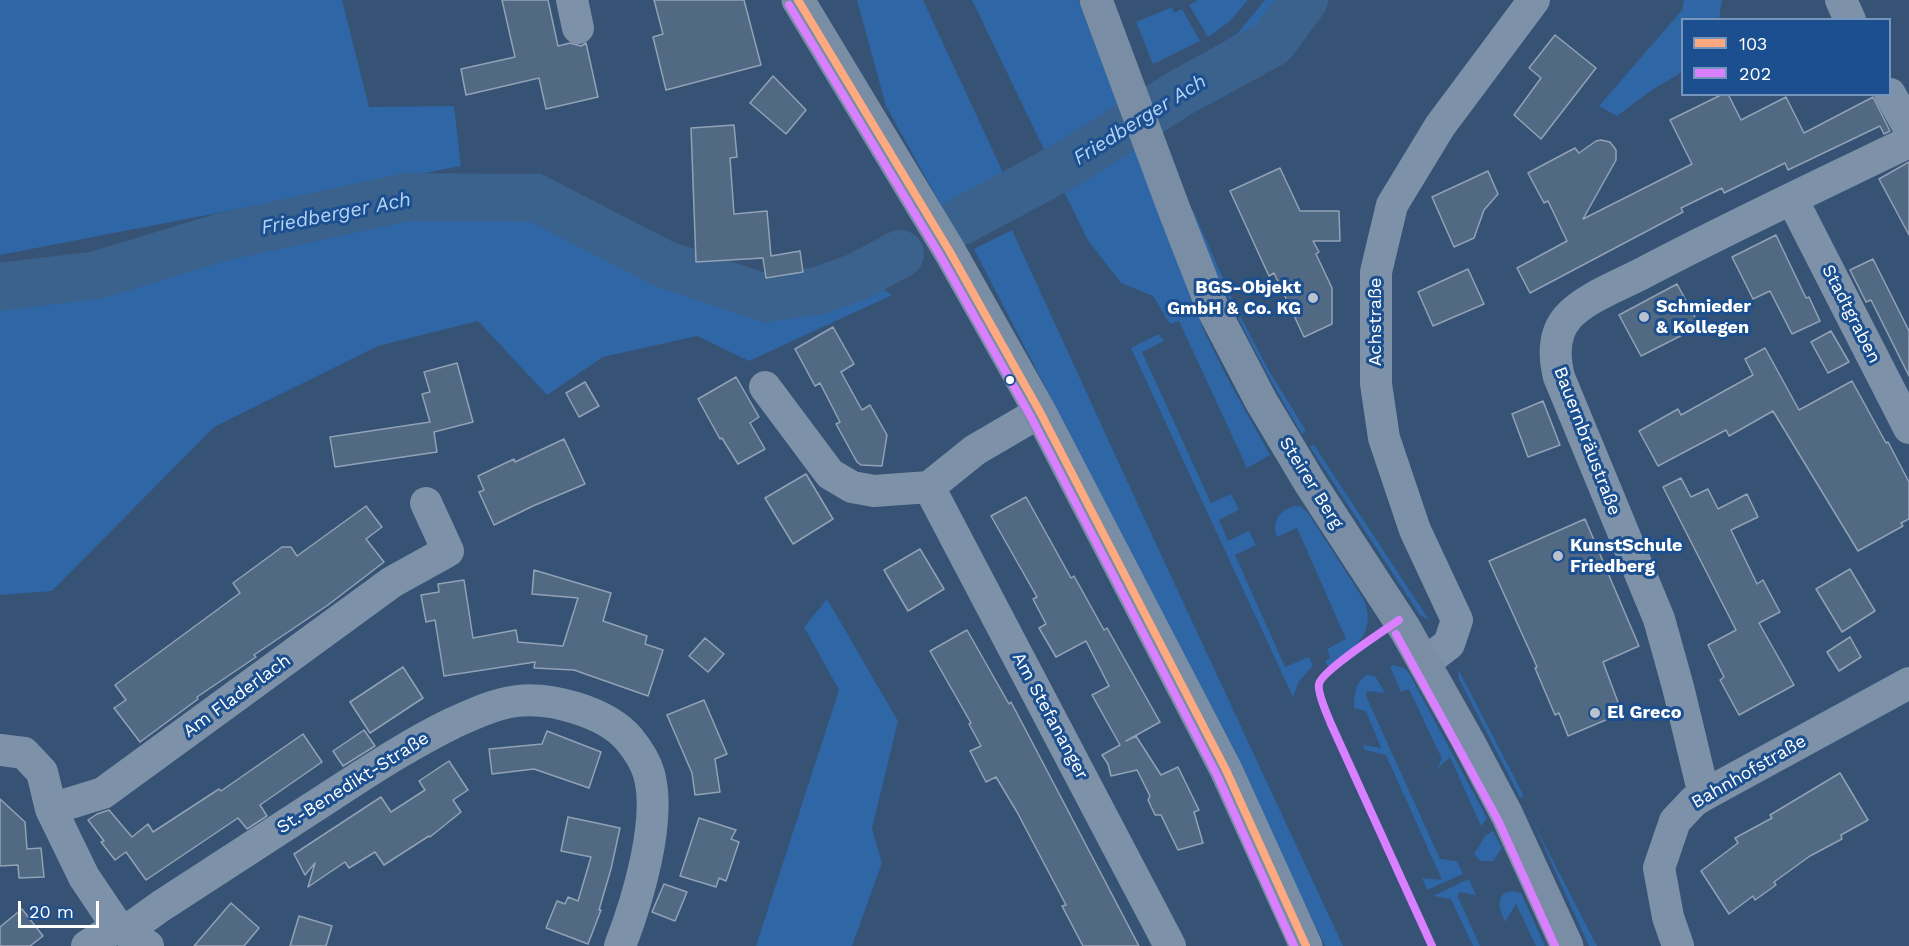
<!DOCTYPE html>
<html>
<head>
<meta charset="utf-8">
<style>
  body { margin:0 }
  #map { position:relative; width:1909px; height:946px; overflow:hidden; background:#365274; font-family:"Work Sans",sans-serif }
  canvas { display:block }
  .legend { position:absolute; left:1681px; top:18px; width:210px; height:78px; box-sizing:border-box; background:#1b4f8f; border:2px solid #7695bc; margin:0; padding:8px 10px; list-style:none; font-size:18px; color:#fff }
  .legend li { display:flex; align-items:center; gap:12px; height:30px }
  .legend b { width:30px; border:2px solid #7695bc }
  .scale { position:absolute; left:18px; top:901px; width:81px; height:27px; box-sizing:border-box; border:3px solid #fff; border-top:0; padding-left:8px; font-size:18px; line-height:21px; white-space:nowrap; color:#fff; -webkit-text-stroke:4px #1b4f8f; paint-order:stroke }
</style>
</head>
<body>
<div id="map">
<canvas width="1909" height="946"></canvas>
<ul class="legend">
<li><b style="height:8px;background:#ffa980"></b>103</li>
<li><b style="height:8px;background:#d880ff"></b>202</li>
</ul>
<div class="scale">20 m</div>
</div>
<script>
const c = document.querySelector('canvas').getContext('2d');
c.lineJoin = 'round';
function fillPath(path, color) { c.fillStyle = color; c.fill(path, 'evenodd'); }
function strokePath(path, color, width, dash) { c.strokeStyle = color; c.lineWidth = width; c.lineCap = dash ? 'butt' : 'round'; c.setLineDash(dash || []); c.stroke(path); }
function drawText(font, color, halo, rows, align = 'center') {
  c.font = font + ' "Work Sans",sans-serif'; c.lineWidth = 6; c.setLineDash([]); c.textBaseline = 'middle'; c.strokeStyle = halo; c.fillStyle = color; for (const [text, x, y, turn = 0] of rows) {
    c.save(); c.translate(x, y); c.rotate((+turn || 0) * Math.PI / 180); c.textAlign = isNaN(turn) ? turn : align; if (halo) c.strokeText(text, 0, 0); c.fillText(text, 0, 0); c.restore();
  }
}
fillPath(new Path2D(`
  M 0,0 L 342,0 L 369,107 L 454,106 L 461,166 L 0,255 Z
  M 857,0 L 923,0 L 1006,179 L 946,214 L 886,106 Z
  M 972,0 L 1078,0 L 1204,331 L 1229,381 L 1270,455 L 1247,468 L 1179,321 L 1170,324 L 1153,296 L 1121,283 L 1087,239 Z
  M 1198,0 L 1248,0 L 1229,22 L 1208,37 L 1189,5 Z
  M 1265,0 L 1293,0 L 1274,29 L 1238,53 L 1184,84 L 1174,70 L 1237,34 Z
  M 1684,0 L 1722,0 L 1719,19 L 1682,20 L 1682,72 L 1652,90 L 1617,116 L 1599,106 L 1682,10 Z
  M 1172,7 L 1174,13 L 1182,9 L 1200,41 L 1153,64 L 1136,22 Z
  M 539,173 L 641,237 L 763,285 L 840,260 L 892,295 L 749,361 L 697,336 L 603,357 L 547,395 L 478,321 L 378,346 L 214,427 L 52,591 L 0,595 L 0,299 L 32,297 Z
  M 1193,210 L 1235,306 L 1268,369 L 1306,431 L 1302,434 C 1258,360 1222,291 1191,211 Z
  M 1012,230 L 1151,533 L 1343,946 L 1325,946 L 1210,706 L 974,249 Z
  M 1159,334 L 1164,341 L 1142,352 L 1211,503 L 1231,494 L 1239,510 L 1219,520 L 1228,541 L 1249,531 L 1256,545 L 1235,555 L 1285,667 L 1309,657 L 1313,666 L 1299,681 L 1293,697 L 1131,348 Z
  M 1314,445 L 1429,620 L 1420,615 L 1310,447 Z
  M 1295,506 L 1301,507 L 1308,513 L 1364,600 C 1378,635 1352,648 1329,668 L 1325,661 L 1330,658 L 1327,649 L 1346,639 L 1297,528 L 1277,537 C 1271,522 1279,510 1295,506 Z
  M 827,599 L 898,721 L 872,828 L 882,863 L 852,946 L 756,946 L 839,690 L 804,627 Z
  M 1394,665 L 1406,669 L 1410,675 L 1487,818 L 1481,826 L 1450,757 L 1436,770 L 1442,759 L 1409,689 L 1401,692 L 1390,666 Z
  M 1458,669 L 1523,794 L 1521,799 L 1459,679 Z
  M 1367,675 L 1375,676 L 1385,693 L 1367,691 L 1366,696 L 1440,859 L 1457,861 L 1463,874 L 1427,890 L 1422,878 L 1442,880 L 1386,755 L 1365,750 L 1363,745 L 1381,748 L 1366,711 L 1354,708 C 1354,696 1355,681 1367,675 Z
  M 1531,818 L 1597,946 L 1589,946 Z
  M 1493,831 L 1502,848 L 1493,861 L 1480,861 L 1474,854 L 1485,836 Z
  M 1469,879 L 1476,895 L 1459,892 L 1458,897 L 1480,946 L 1473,946 L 1451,899 L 1433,896 Z
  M 1513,891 L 1521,893 L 1545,946 L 1536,946 L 1516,904 L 1505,922 C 1499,909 1494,893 1513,891 Z`), '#2f66a5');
strokePath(new Path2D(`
  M 961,221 L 1066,165 L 1182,92 L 1272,43 L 1304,0
  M 0,287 L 97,275 L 222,237 L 407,197 L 536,198 L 664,264 L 765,298 L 818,291 L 859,276 L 900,254`), '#3b618d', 48);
const building = new Path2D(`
  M 502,0 L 548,0 L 558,46 L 570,43 L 581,46 L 586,43 L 598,97 L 546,109 L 539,78 L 466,95 L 461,69 L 515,57 Z
  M 654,0 L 744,0 L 761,65 L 666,90 L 653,37 L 663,34 Z
  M 1555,35 L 1596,68 L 1541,139 L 1514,115 L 1541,78 L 1529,68 Z
  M 773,76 L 806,110 L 786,134 L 750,103 Z
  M 1723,94 L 1728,94 L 1741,120 L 1786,97 L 1804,133 L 1873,97 L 1890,131 L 1884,134 L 1880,126 L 1788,170 L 1785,163 L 1724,193 L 1722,188 L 1681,208 L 1683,212 L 1530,293 L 1517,268 L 1567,241 L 1548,201 L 1544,203 L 1528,173 L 1575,148 L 1579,153 L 1596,141 L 1601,140 L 1610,142 L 1616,150 L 1616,160 L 1583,219 L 1692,164 L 1670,120 Z
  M 734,125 L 737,157 L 730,158 L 734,214 L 767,211 L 771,256 L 800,251 L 803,272 L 766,278 L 763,258 L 696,262 L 691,128 Z
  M 1909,162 L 1909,235 L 1879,179 Z
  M 1280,168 L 1300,211 L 1339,211 L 1340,241 L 1313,241 L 1319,252 L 1316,254 L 1332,288 L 1332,324 L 1304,337 L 1274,273 L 1269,276 L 1230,191 Z
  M 1488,171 L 1498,194 L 1484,210 L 1474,238 L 1454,247 L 1432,197 Z
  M 1776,235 L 1806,298 L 1809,297 L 1820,321 L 1792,334 L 1770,291 L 1753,299 L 1732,257 Z
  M 1873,259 L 1909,331 L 1909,376 L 1871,300 L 1866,302 L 1850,270 Z
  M 1468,269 L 1484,304 L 1433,326 L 1418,292 Z
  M 1677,284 L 1700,326 L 1641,356 L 1619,315 Z
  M 833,327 L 854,364 L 841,372 L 862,410 L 870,405 L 887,435 L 882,466 L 861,465 L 857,462 L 836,424 L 840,422 L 820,383 L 815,386 L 795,349 Z
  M 1831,331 L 1849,362 L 1828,373 L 1811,342 Z
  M 1765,348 L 1799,410 L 1852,381 L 1886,443 L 1888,442 L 1909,482 L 1909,519 L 1901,523 L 1903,526 L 1858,551 L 1773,411 L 1729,436 L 1726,430 L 1658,466 L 1639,431 L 1678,409 L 1681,415 L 1753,375 L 1745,359 Z
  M 457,363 L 473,422 L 434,432 L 437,452 L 335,467 L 330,437 L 430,422 L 422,394 L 430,392 L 424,372 Z
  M 736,377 L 759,417 L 750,423 L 765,449 L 738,464 L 722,438 L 720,439 L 698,399 Z
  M 585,382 L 599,406 L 579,417 L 566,393 Z
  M 1543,401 L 1560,445 L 1528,457 L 1512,414 Z
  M 564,439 L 585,484 L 533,506 L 494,525 L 479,492 L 484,490 L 478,476 L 514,459 L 515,462 Z
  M 806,474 L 833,519 L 793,544 L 765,498 Z
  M 1681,478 L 1691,497 L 1708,489 L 1718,509 L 1747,494 L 1758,517 L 1731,530 L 1757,584 L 1763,580 L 1780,612 L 1759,623 L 1794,685 L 1739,715 L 1720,680 L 1724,677 L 1708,645 L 1736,630 L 1663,487 Z
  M 1026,497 L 1071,578 L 1074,576 L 1104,630 L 1107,628 L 1160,722 L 1126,741 L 1136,736 L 1161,775 L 1178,767 L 1199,810 L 1194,812 L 1203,843 L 1178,850 L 1161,815 L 1155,815 L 1148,800 L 1150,796 L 1137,770 L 1111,776 L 1108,764 L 1102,755 L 1120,745 L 1092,695 L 1109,686 L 1086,641 L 1056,657 L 1039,628 L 1046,624 L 1033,599 L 1037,597 L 991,516 Z
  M 366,506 L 382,527 L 366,539 L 384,562 L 328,605 L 254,655 L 256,657 L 197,697 L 198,699 L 140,742 L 114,708 L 126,700 L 115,685 L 240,593 L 233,583 L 282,547 L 291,547 L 297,556 Z
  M 1585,519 L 1639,646 L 1603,662 L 1622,713 L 1568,736 L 1559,713 L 1555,715 L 1535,668 L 1537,667 L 1489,561 Z
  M 920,549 L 944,589 L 908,611 L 884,570 Z
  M 1850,569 L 1875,611 L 1842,632 L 1816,589 Z
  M 534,570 L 611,593 L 603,621 L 647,636 L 645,644 L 663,650 L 648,696 L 574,670 L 534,668 L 535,662 L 444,676 L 435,620 L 426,622 L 421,595 L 439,592 L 438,584 L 464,580 L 473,638 L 516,630 L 518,642 L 563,646 L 578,598 L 532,594 Z
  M 967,630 L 1009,704 L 1011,702 L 1139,946 L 1083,946 L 1062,906 L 1066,905 L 1017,812 L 996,777 L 986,782 L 970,751 L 981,746 L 969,724 L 971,723 L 930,651 Z
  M 1850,637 L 1861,657 L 1839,671 L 1827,652 Z
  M 705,638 L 724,654 L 708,672 L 689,656 Z
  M 403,667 L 423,698 L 370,733 L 350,702 Z
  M 704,700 L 727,754 L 715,759 L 720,792 L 695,795 L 692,773 L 667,715 Z
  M 364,730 L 375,746 L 343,766 L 333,751 Z
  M 547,731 L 601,752 L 589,788 L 534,769 L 492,774 L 489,749 L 542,744 Z
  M 303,734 L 322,762 L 260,805 L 267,816 L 247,829 L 238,818 L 146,880 L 126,852 L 115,860 L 101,842 L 104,841 L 88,820 L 97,814 L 109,810 L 132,837 L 148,824 L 153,832 L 219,789 L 221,791 Z
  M 449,761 L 468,790 L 453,800 L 461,812 L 430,837 L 429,836 L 384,865 L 375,852 L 349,868 L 345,862 L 308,887 L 315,863 L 305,875 L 294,854 L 381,797 L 391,812 L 425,790 L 419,781 Z
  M 1840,773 L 1868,820 L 1841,835 L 1842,839 L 1810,856 L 1774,882 L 1776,885 L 1755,900 L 1753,896 L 1729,914 L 1701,871 L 1738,843 L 1735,838 L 1772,818 L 1770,815 Z
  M 0,799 L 25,822 L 27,849 L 41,848 L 44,877 L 19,878 L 18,865 L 0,866 Z
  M 568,817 L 620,828 L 611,869 L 599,910 L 601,910 L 588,944 L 546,928 L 557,901 L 565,904 L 568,897 L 578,901 L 591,857 L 561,851 Z
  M 699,818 L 736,830 L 731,839 L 739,842 L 726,881 L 719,878 L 716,887 L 680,876 Z
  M 664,884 L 687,892 L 675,921 L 652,912 Z
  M 231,903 L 259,928 L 244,946 L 194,946 Z
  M 22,909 L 43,936 L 30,946 L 0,946 L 0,927 Z
  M 299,916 L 332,926 L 326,946 L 290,946 Z`);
fillPath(building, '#526984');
strokePath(building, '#92a2b6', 1.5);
strokePath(new Path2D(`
  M 572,0 L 578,28
  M 1841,0 L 1850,20
  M 1890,94 L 1909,128
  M 1792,199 L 1909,428
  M 765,387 L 830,474 L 852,487 L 874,491 L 929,487
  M 1040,412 L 975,450 L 929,487 L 1170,946
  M 1424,663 L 1449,644 L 1457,620 L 1415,530 L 1384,438 L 1376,384 L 1376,272 L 1392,205 L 1440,126 L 1534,0
  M 0,750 L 24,753 L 42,772 L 51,809 L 84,877 L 117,926 L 148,946
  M 1704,795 L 1678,687 L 1659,619 L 1559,377 C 1554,357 1553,334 1568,317 C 1585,298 1620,285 1643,273 C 1730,227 1820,185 1909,142
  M 51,809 L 103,793 L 392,582 L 448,551 L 426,503
  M 126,931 L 161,906 C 218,869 275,832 332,795 C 372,769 410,744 453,723 C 473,714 494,704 517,701 C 551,697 606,712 629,739 C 638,750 645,760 649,774 C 662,821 637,902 620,946
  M 87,946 L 117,926
  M 1678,946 L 1668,917 L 1659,868 L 1675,821 L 1694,801 L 1704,795 L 1909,683`), '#7d92a8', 32);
strokePath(new Path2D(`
  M 798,0 L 950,252 L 1040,412 L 1226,770 L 1306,946
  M 1096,0 L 1175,212 L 1213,309 L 1261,401 L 1310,483 L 1405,629 L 1467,739 L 1507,815 L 1567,946`), '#798da4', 33);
strokePath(new Path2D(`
  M 798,0 L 950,252 L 1040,412 L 1226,770 L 1306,946`), '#ffa980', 8);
strokePath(new Path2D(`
  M 789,5 L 941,257 L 1031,417 L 1217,775 L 1294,946
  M 1399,620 C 1385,630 1321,671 1319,684 C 1317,693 1328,716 1331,724 L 1432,946
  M 1396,634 L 1498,820 L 1555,946`), '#d880ff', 8);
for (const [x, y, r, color] of [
  [1313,298,6,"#b9c2ce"],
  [1644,317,6,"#b9c2ce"],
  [1010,380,5,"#fff"],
  [1558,556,6,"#b9c2ce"],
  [1595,713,6,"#b9c2ce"]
]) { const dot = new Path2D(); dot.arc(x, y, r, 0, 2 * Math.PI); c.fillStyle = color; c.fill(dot); strokePath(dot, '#1b4f8f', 2); }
drawText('bold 18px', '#fff', '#1b4f8f', [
  ["BGS-Objekt",1301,288,"right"],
  ["GmbH & Co. KG",1301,309,"right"],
  ["Schmieder",1656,307],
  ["& Kollegen",1656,328],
  ["KunstSchule",1570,546],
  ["Friedberg",1570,567],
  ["El Greco",1607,713]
], 'left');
drawText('18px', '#fff', '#1b4f8f', [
  ["Stadtgraben",1851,314,63],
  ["Achstraße",1376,322,-90],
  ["Bauernbräustraße",1587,441,69],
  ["Steirer Berg",1311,483,58],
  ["Am Fladerlach",237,696,-36],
  ["Am Stefananger",1050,716,62],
  ["Bahnhofstraße",1749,772,-30],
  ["St.-Benedikt-Straße",353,783,-32]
]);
drawText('italic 20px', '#b5d3f5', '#1b4f8f', [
  ["Friedberger Ach",1140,120,-32],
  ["Friedberger Ach",336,214,-11]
]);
</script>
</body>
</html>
